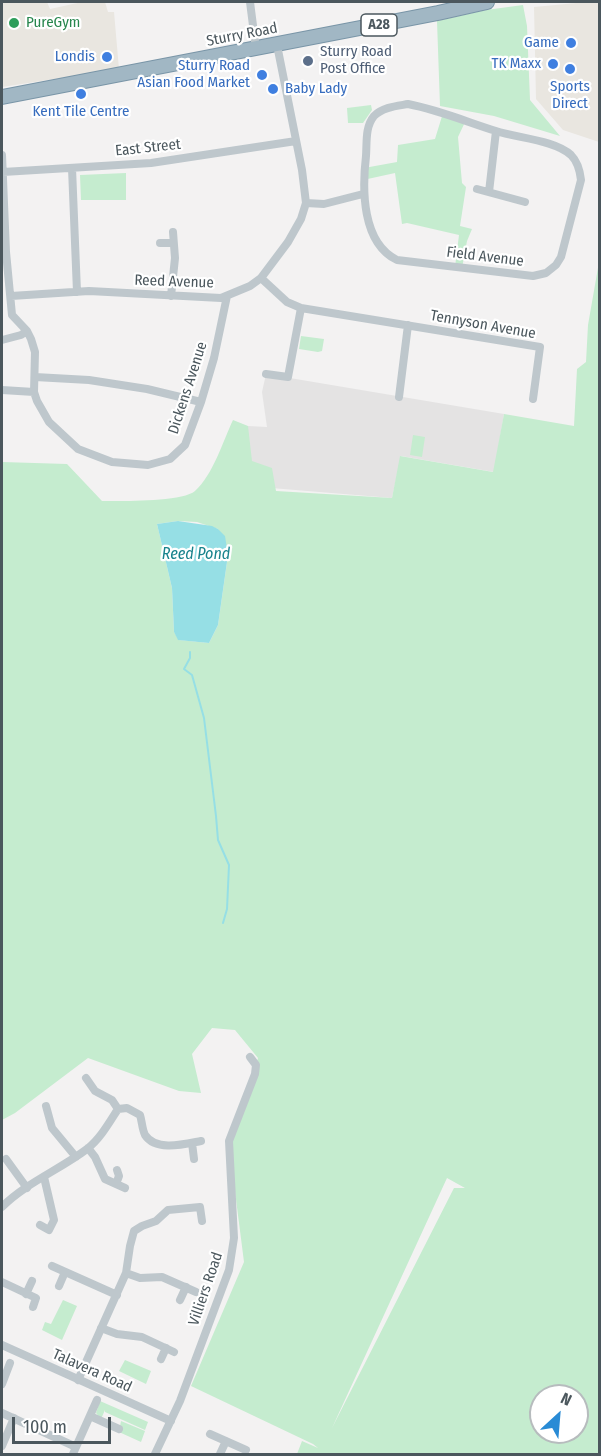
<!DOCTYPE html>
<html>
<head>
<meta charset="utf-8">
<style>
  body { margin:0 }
  #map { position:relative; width:601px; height:1456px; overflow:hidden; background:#f3f2f2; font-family:"Fira Sans Condensed",sans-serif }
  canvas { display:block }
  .frame { position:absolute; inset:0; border:3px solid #4b575d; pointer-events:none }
  .north { position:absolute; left:529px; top:1384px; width:60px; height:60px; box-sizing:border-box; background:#fff; border:2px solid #b7bcbe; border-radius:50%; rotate:26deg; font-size:16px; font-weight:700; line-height:24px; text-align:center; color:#4b575d }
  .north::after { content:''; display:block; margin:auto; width:21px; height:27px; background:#298bd5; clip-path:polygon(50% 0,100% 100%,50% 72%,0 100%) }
  .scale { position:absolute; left:12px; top:1417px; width:99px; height:27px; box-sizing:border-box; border:3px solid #4b575d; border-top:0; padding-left:8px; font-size:18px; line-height:21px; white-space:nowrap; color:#4b575d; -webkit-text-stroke:4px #fff; paint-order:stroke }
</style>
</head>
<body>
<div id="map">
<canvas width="601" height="1456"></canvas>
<div class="frame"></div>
<div class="north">N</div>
<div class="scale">100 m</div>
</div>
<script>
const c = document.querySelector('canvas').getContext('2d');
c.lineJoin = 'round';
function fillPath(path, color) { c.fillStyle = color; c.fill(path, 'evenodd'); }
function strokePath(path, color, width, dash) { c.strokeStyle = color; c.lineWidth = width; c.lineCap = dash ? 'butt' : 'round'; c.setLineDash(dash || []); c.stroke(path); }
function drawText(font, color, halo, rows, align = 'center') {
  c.font = font + ' "Fira Sans Condensed",sans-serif'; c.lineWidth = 4.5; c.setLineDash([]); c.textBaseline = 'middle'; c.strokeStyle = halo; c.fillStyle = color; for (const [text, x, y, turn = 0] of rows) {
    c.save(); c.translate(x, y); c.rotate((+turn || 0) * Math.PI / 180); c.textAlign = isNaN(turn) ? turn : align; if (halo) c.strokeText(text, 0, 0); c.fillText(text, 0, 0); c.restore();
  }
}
fillPath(new Path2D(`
  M 2,2 L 47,2 L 50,9 L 82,2 L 105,2 L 108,12 L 114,12 L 119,69 L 2,87 Z
  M 587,2 L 599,2 L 599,142 L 563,130 L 536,99 L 534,7 Z`), '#e9e6e0');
fillPath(new Path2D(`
  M 266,374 L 504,414 L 494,472 L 401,456 L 392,498 L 247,486 L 248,426 L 267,427 L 262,392 Z`), '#e4e3e3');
fillPath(new Path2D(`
  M 523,5 L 527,26 L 530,100 L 560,136 L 494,116 L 440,106 L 437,21 L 486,10 Z
  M 371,105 L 372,110 L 363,123 L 348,123 L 347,108 Z
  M 443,113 L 466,120 L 458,137 L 462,183 L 466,187 L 460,226 L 472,229 L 467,241 L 462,268 L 455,267 L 459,235 L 407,223 L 402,224 L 395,173 L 363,180 L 364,168 L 397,162 L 398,145 L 435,139 Z
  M 126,173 L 126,200 L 81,200 L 80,175 Z
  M 599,262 L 599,1454 L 297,1454 L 302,1441 L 318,1448 L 313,1444 L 191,1386 L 244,1262 L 233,1176 L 232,1138 L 258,1058 L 235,1030 L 212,1028 L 192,1054 L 201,1093 L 179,1091 L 88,1058 L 15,1113 L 2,1120 L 2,462 L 67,464 L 102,501 C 122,501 182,502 195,491 C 213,475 223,441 233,420 L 248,426 L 252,461 L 272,468 L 276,491 L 392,498 L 400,456 L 493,472 L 504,414 L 574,426 L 577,369 L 586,362 L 588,325 ZM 178,521 L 197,522 L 218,529 L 228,555 L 218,625 L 209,643 L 179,640 L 174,632 L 172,588 L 157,524 ZM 447,1178 L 465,1188 L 454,1188 L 332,1428 ZM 541,1396 L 577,1396 L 577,1432 L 541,1432 Z
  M 301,336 L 324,339 L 322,351 L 318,352 L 299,349 Z
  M 413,435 L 425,437 L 422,457 L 410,455 Z
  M 63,1300 L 77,1306 L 62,1340 L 42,1330 L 45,1322 L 51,1324 Z
  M 125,1360 L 151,1371 L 146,1384 L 119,1371 Z
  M 100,1401 L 148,1422 L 145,1430 L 105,1412 L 105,1410 L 101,1419 L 96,1413 Z
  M 121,1421 L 145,1431 L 141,1442 L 119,1432 Z`), '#c5eccf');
fillPath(new Path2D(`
  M 178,521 L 212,526 L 218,529 L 225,536 L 228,555 L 218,625 L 209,643 L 178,640 L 174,632 L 172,588 L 157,524 Z`), '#96dfe5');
strokePath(new Path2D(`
  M 190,652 L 190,658 L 184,669 L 192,675 L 204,718 L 216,816 L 218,840 L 229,865 L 227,909 L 223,923`), '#96dfe5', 2);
const trunk = new Path2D(`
  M 2,97 L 438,13 L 487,2`);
strokePath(trunk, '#7995a7', 16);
strokePath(new Path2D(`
  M 250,2 L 256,49
  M 408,104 C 439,110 467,122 496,131 C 517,138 555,140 571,155 C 577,161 580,171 581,180 L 561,257 L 556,265 L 546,273 L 533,276 L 397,260 C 362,243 362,190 366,156 C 367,142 365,127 374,116 C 383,107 397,106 408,104 Z
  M 2,155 L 6,252 L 12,315 L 27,331 L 31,339 L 35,352 L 34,392 L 37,401 L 49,422 L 78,449 L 112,462 L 148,465 L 170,459 L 185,445 L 201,402 L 214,358 L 227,296
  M 72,168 L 77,292
  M 3,172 L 151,163 L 296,141
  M 477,189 L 525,202
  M 489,192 L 496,131
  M 306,203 L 324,204 L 363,194
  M 160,243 L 173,243
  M 261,278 L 287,302 L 301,308 L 540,347 L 533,399
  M 11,296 L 89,291 L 221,298 L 250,286 L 261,278 L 288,242 L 301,219 L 306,203 L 302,170 L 277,45
  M 171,296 L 175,258 L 173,232
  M 2,340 L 21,335 L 27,331
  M 266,374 L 288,377 L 301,308
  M 35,377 L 89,380 L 147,389 L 201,402
  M 2,390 L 34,392
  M 399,397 L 408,325
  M 86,1078 L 95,1091 L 112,1100 L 118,1109 L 127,1108 L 140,1115 C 142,1121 142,1129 145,1135 C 156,1152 185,1144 201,1141
  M 46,1106 L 52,1128 L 76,1157
  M 192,1143 L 194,1159
  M 88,1148 L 95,1157 L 105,1179 L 125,1188
  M 6,1159 L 27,1188
  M 116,1184 L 119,1176 L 117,1170
  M 2,1207 C 26,1183 59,1170 87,1149 C 100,1139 109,1123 118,1109
  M 40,1225 L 49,1230 L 54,1220 L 44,1177
  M 52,1266 L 117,1295
  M 126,1273 L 140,1278 L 162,1277 L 196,1292
  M 2,1282 L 36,1298 L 33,1307
  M 59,1286 L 65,1272
  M 26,1294 L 32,1281
  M 180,1300 L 186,1287
  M 101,1328 L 117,1334 L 142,1337 L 174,1352
  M 2,1345 L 171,1421
  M 161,1359 L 166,1348
  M 78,1380 L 126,1273 L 130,1246 L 134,1231 L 142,1226 L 156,1221 L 168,1210 L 200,1207 L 202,1221
  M 2,1384 L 10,1363
  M 2,1413 L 76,1447 L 73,1454
  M 90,1416 L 119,1429
  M 210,1434 L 246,1450
  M 2,1446 L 14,1418
  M 76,1447 L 97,1400
  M 155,1454 L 180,1401 L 229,1270 L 234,1238 L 229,1141 L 255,1074 L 256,1065 L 250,1057
  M 220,1454 L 226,1441`), '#bec7cc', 8);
strokePath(trunk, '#a1b7c4', 14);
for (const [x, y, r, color] of [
  [14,23,6,"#2e9e5b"],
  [571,43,6,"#3f7fe0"],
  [107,57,6,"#3f7fe0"],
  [308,61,6,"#5c6f8a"],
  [553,64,6,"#3f7fe0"],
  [570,69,6,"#3f7fe0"],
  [262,75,6,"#3f7fe0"],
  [273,89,6,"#3f7fe0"],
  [81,94,6,"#3f7fe0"]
]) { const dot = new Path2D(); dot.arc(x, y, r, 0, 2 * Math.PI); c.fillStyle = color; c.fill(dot); strokePath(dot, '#fff', 2); }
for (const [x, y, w] of [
  [379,25,36]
]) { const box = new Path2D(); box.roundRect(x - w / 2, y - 11, w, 22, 4.5); c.fillStyle = '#fff'; c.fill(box); strokePath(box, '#4b575d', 1.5); }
drawText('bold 14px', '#4b575d', null, [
  ["A28",379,25]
]);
drawText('15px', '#27864d', '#fff', [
  ["PureGym",26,23]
], 'left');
drawText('15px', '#4b575d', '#fff', [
  ["Sturry Road",242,35,-11],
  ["East Street",148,148,-6],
  ["Field Avenue",485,257,7],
  ["Reed Avenue",174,282,2],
  ["Tennyson Avenue",483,325,10],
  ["Dickens Avenue",188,388,-72],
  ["Villiers Road",206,1289,-71],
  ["Talavera Road",92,1371,24]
]);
drawText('15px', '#366cbe', '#fff', [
  ["Game",559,43],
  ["Londis",95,57],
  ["TK Maxx",541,64],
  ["Sturry Road",250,66],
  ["Asian Food Market",250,83],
  ["Sports",570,87,"center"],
  ["Direct",570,104,"center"],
  ["Baby Lady",285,89,"left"],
  ["Kent Tile Centre",81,112,"center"]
], 'right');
drawText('15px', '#4e5e75', '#fff', [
  ["Sturry Road",320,52],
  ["Post Office",320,69]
], 'left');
drawText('italic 16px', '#18838c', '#fff', [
  ["Reed Pond",196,555]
]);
</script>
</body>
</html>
